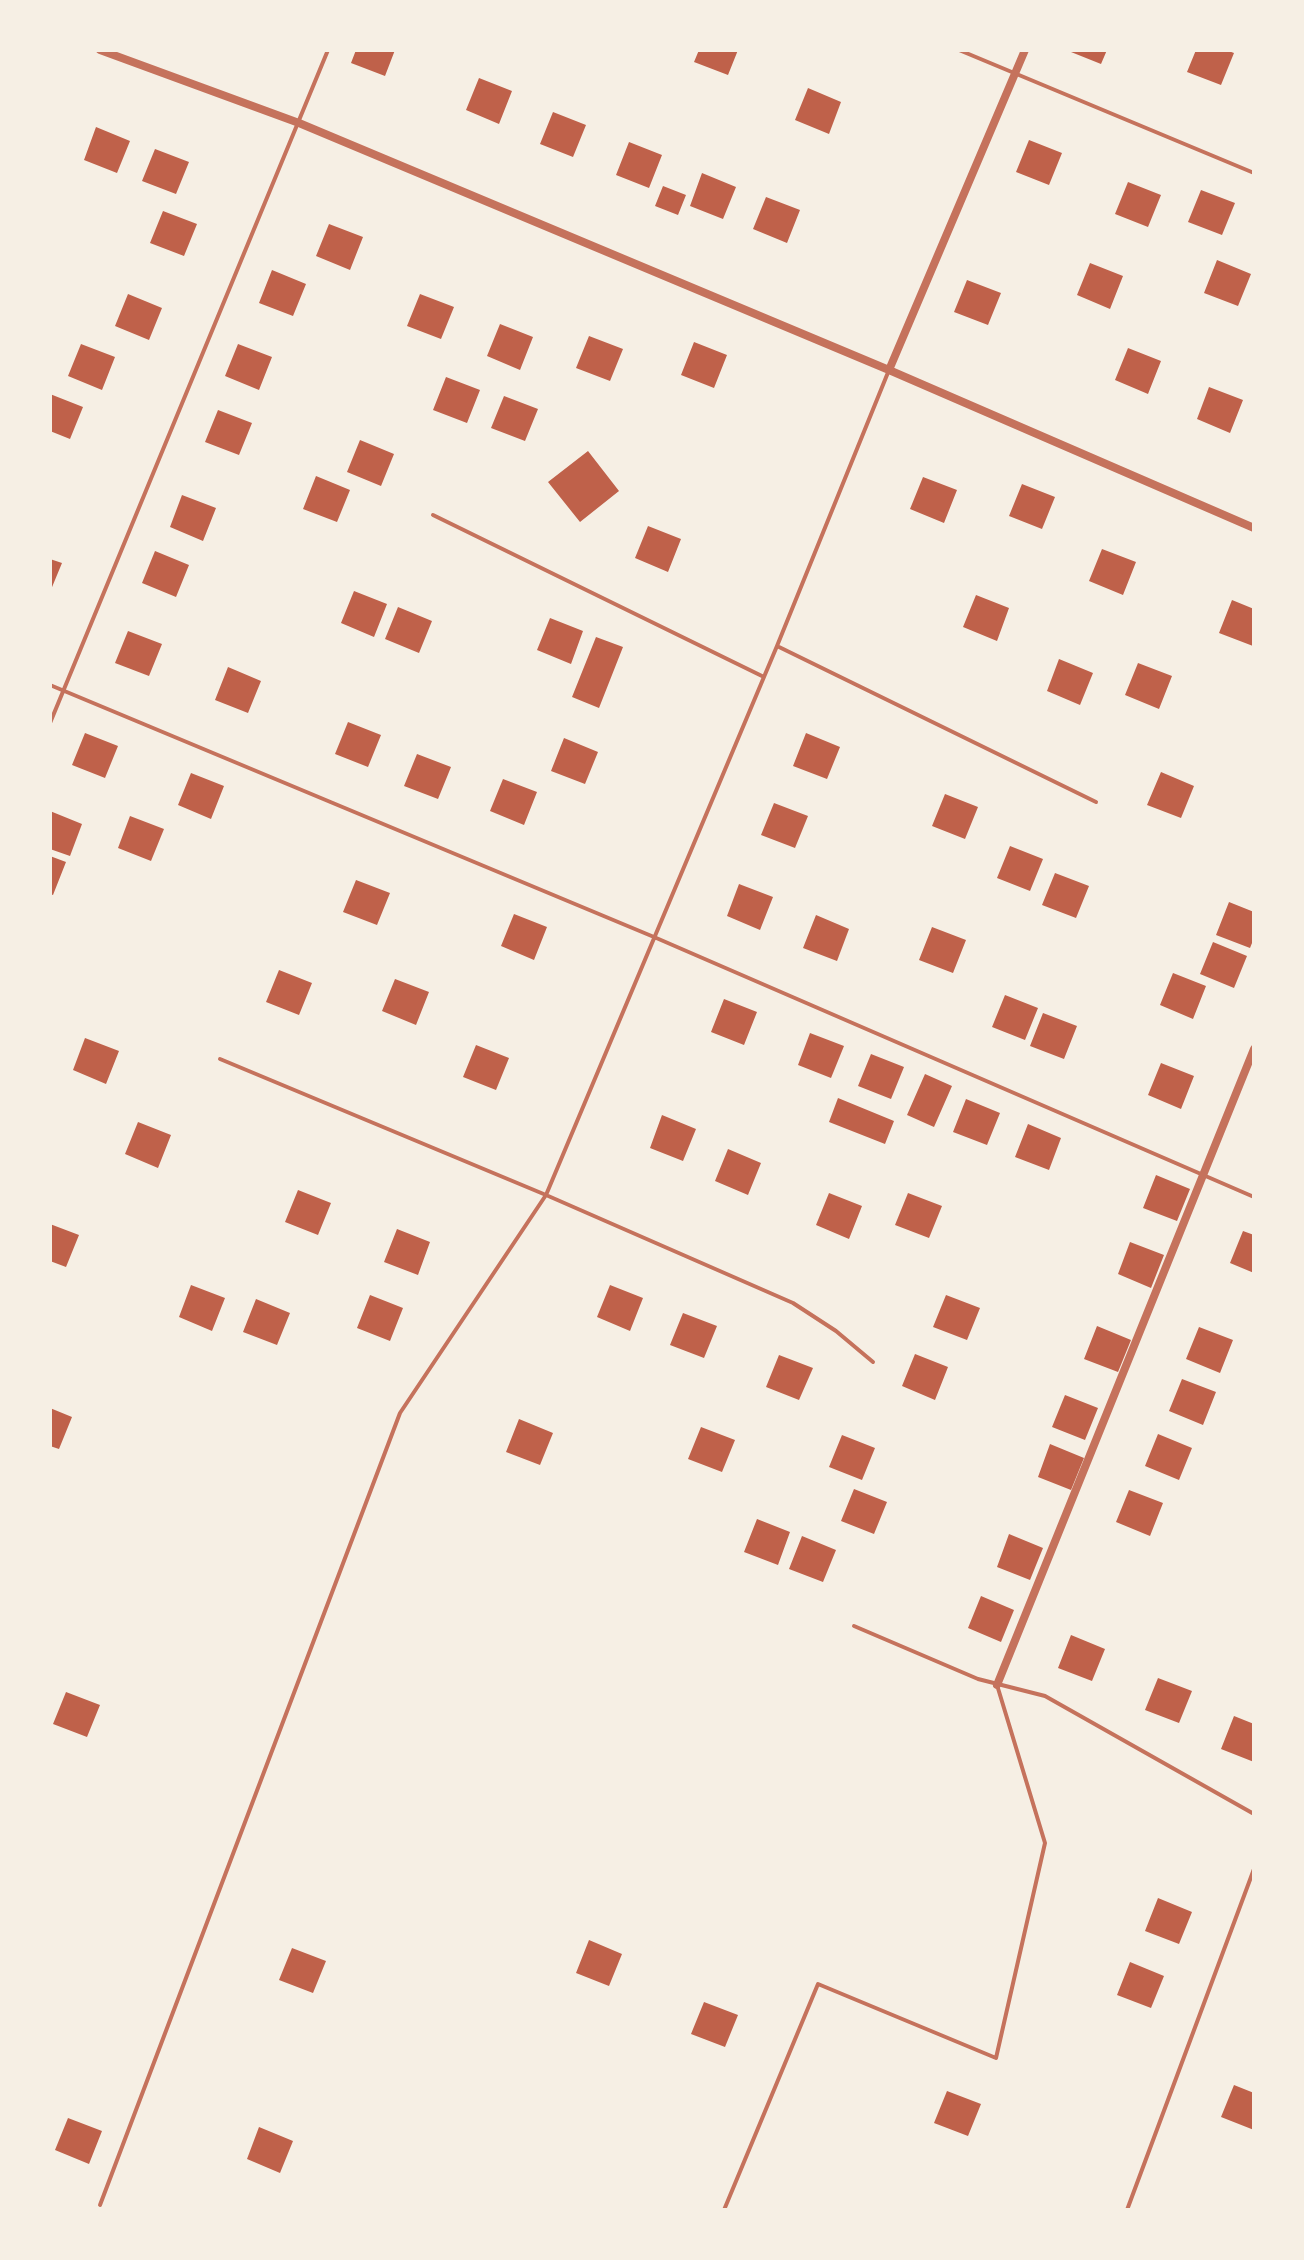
<!DOCTYPE html>
<html>
<head>
<meta charset="utf-8">
<style>
  body { margin:0 }
  #map { position:relative; width:1304px; height:2260px; overflow:hidden; background:#f6efe4; font-family:"DM Sans",sans-serif }
  canvas { display:block }
  .frame { position:absolute; inset:0; border:52px solid #f6efe4; pointer-events:none }
</style>
</head>
<body>
<div id="map">
<canvas width="1304" height="2260"></canvas>
<div class="frame"></div>
</div>
<script>
const c = document.querySelector('canvas').getContext('2d');
c.lineJoin = 'round';
function fillPath(path, color) { c.fillStyle = color; c.fill(path, 'evenodd'); }
function strokePath(path, color, width, dash) { c.strokeStyle = color; c.lineWidth = width; c.lineCap = dash ? 'butt' : 'round'; c.setLineDash(dash || []); c.stroke(path); }
fillPath(new Path2D(`
  M 356,50 L 395,50 L 385,76 L 351,63 Z
  M 699,50 L 738,50 L 728,75 L 694,62 Z
  M 1066,50 L 1107,50 L 1101,64 Z
  M 1196,50 L 1226,50 L 1234,53 L 1221,85 L 1187,72 Z
  M 479,78 L 512,91 L 499,124 L 466,110 Z
  M 808,88 L 841,102 L 829,134 L 795,120 Z
  M 553,112 L 586,125 L 573,157 L 540,144 Z
  M 96,127 L 130,141 L 117,173 L 84,160 Z
  M 1029,140 L 1062,153 L 1049,185 L 1016,172 Z
  M 629,142 L 662,155 L 649,188 L 616,175 Z
  M 155,149 L 189,162 L 176,194 L 142,181 Z
  M 702,173 L 736,187 L 723,219 L 690,206 Z
  M 1128,182 L 1161,195 L 1148,227 L 1115,214 Z
  M 663,186 L 686,195 L 678,215 L 655,206 Z
  M 1201,190 L 1235,203 L 1222,235 L 1188,222 Z
  M 766,197 L 800,210 L 787,243 L 753,229 Z
  M 163,211 L 197,224 L 184,256 L 150,243 Z
  M 329,224 L 363,237 L 350,270 L 316,256 Z
  M 1217,260 L 1251,274 L 1238,306 L 1204,293 Z
  M 1090,263 L 1123,276 L 1110,309 L 1077,295 Z
  M 272,270 L 306,284 L 293,316 L 259,303 Z
  M 967,280 L 1001,293 L 988,325 L 954,312 Z
  M 128,294 L 162,308 L 149,340 L 115,326 Z
  M 420,294 L 454,307 L 441,339 L 407,326 Z
  M 500,324 L 533,337 L 520,370 L 487,356 Z
  M 589,336 L 623,349 L 610,381 L 576,368 Z
  M 694,342 L 727,355 L 714,388 L 681,375 Z
  M 81,344 L 115,357 L 102,390 L 68,376 Z
  M 238,344 L 272,357 L 259,390 L 225,376 Z
  M 1128,348 L 1161,361 L 1148,394 L 1115,380 Z
  M 446,377 L 480,390 L 467,423 L 433,410 Z
  M 1209,387 L 1243,400 L 1230,433 L 1197,419 Z
  M 50,394 L 83,407 L 70,439 L 50,431 Z
  M 504,396 L 538,409 L 525,441 L 491,428 Z
  M 218,410 L 252,423 L 239,455 L 205,442 Z
  M 360,440 L 394,454 L 381,486 L 347,472 Z
  M 588,451 L 619,491 L 580,522 L 548,482 Z
  M 316,476 L 350,490 L 337,522 L 303,509 Z
  M 923,477 L 957,490 L 944,523 L 910,509 Z
  M 1022,484 L 1055,497 L 1042,529 L 1009,516 Z
  M 182,495 L 216,508 L 203,541 L 170,527 Z
  M 648,526 L 681,539 L 668,572 L 635,558 Z
  M 1102,549 L 1136,562 L 1123,595 L 1089,581 Z
  M 155,551 L 189,565 L 176,597 L 142,583 Z
  M 50,559 L 62,563 L 50,592 Z
  M 354,591 L 387,604 L 374,637 L 341,623 Z
  M 976,595 L 1009,608 L 997,641 L 963,627 Z
  M 1232,600 L 1254,609 L 1253,646 L 1219,633 Z
  M 398,607 L 432,621 L 419,653 L 385,639 Z
  M 550,618 L 583,631 L 571,664 L 537,650 Z
  M 128,631 L 162,644 L 149,676 L 115,663 Z
  M 596,637 L 623,647 L 599,708 L 572,697 Z
  M 1059,659 L 1093,673 L 1080,705 L 1047,691 Z
  M 1138,663 L 1172,676 L 1159,709 L 1125,695 Z
  M 228,667 L 261,681 L 248,713 L 215,700 Z
  M 348,722 L 381,735 L 368,767 L 335,754 Z
  M 85,733 L 118,746 L 105,778 L 72,765 Z
  M 806,733 L 840,747 L 827,779 L 793,766 Z
  M 564,738 L 598,752 L 585,784 L 551,771 Z
  M 417,754 L 451,767 L 438,799 L 404,786 Z
  M 1161,772 L 1194,786 L 1181,818 L 1147,805 Z
  M 191,773 L 224,786 L 211,819 L 178,805 Z
  M 503,779 L 537,792 L 524,825 L 490,811 Z
  M 945,794 L 978,807 L 965,839 L 932,826 Z
  M 774,803 L 808,816 L 795,848 L 761,835 Z
  M 50,811 L 82,824 L 70,856 L 50,849 Z
  M 130,816 L 164,829 L 151,861 L 118,848 Z
  M 1010,846 L 1043,859 L 1030,891 L 997,878 Z
  M 50,856 L 66,862 L 53,895 L 50,894 Z
  M 1055,873 L 1089,886 L 1076,918 L 1042,905 Z
  M 356,880 L 390,893 L 377,925 L 343,912 Z
  M 739,884 L 773,897 L 760,930 L 727,916 Z
  M 1229,902 L 1254,912 L 1254,938 L 1250,948 L 1216,935 Z
  M 514,914 L 547,927 L 534,960 L 501,946 Z
  M 816,915 L 849,929 L 837,961 L 803,948 Z
  M 932,927 L 966,940 L 953,973 L 919,960 Z
  M 1213,942 L 1247,956 L 1234,988 L 1200,974 Z
  M 279,970 L 312,983 L 299,1015 L 266,1002 Z
  M 1173,973 L 1206,986 L 1193,1019 L 1160,1005 Z
  M 395,979 L 429,992 L 416,1025 L 382,1011 Z
  M 1005,995 L 1038,1008 L 1025,1040 L 992,1027 Z
  M 724,999 L 757,1012 L 744,1045 L 711,1032 Z
  M 1043,1013 L 1077,1026 L 1064,1059 L 1030,1046 Z
  M 810,1033 L 844,1046 L 831,1078 L 798,1065 Z
  M 85,1038 L 119,1051 L 106,1084 L 73,1070 Z
  M 476,1045 L 509,1058 L 496,1090 L 463,1077 Z
  M 871,1054 L 904,1067 L 891,1099 L 858,1086 Z
  M 1161,1063 L 1194,1076 L 1181,1109 L 1148,1095 Z
  M 925,1074 L 952,1086 L 934,1127 L 907,1115 Z
  M 838,1098 L 894,1121 L 885,1144 L 829,1122 Z
  M 966,1099 L 1000,1113 L 987,1145 L 953,1132 Z
  M 662,1115 L 696,1129 L 683,1161 L 650,1148 Z
  M 138,1122 L 171,1135 L 158,1168 L 125,1154 Z
  M 1028,1124 L 1061,1138 L 1049,1170 L 1015,1157 Z
  M 728,1149 L 761,1163 L 748,1195 L 715,1181 Z
  M 1156,1175 L 1190,1189 L 1177,1221 L 1143,1208 Z
  M 298,1190 L 331,1203 L 318,1235 L 285,1222 Z
  M 829,1193 L 862,1206 L 849,1239 L 816,1225 Z
  M 908,1193 L 942,1206 L 929,1238 L 895,1225 Z
  M 50,1224 L 79,1235 L 66,1267 L 50,1261 Z
  M 397,1229 L 430,1242 L 418,1275 L 384,1262 Z
  M 1243,1231 L 1254,1235 L 1254,1273 L 1230,1263 Z
  M 1130,1242 L 1164,1255 L 1151,1288 L 1118,1274 Z
  M 191,1285 L 225,1298 L 212,1331 L 179,1317 Z
  M 610,1285 L 643,1298 L 630,1331 L 597,1317 Z
  M 370,1295 L 403,1308 L 390,1341 L 357,1328 Z
  M 946,1295 L 980,1308 L 967,1340 L 933,1327 Z
  M 256,1299 L 290,1313 L 277,1345 L 243,1332 Z
  M 683,1313 L 717,1326 L 704,1358 L 670,1345 Z
  M 1097,1326 L 1131,1340 L 1118,1372 L 1084,1359 Z
  M 1199,1327 L 1233,1340 L 1220,1373 L 1186,1359 Z
  M 915,1354 L 948,1367 L 935,1400 L 902,1386 Z
  M 779,1355 L 813,1368 L 799,1400 L 766,1387 Z
  M 1182,1379 L 1216,1392 L 1203,1425 L 1169,1411 Z
  M 1065,1395 L 1098,1408 L 1085,1440 L 1052,1427 Z
  M 50,1408 L 72,1417 L 59,1449 L 50,1446 Z
  M 519,1419 L 553,1433 L 540,1465 L 506,1452 Z
  M 701,1427 L 735,1440 L 722,1472 L 688,1459 Z
  M 1158,1434 L 1192,1448 L 1179,1480 L 1145,1466 Z
  M 842,1435 L 875,1448 L 862,1480 L 829,1467 Z
  M 1050,1444 L 1084,1458 L 1071,1490 L 1038,1477 Z
  M 854,1489 L 887,1502 L 874,1534 L 841,1521 Z
  M 1129,1490 L 1163,1503 L 1150,1536 L 1116,1522 Z
  M 757,1519 L 790,1532 L 778,1565 L 744,1552 Z
  M 1009,1534 L 1043,1548 L 1030,1580 L 997,1567 Z
  M 802,1536 L 836,1550 L 823,1582 L 789,1569 Z
  M 981,1596 L 1014,1610 L 1001,1642 L 968,1628 Z
  M 1071,1635 L 1105,1649 L 1092,1681 L 1058,1668 Z
  M 1158,1678 L 1192,1691 L 1179,1723 L 1145,1710 Z
  M 66,1692 L 100,1705 L 87,1737 L 53,1724 Z
  M 1234,1716 L 1254,1724 L 1254,1762 L 1221,1749 Z
  M 1158,1898 L 1192,1912 L 1179,1944 L 1145,1931 Z
  M 589,1940 L 622,1954 L 609,1986 L 576,1973 Z
  M 292,1948 L 326,1961 L 313,1993 L 279,1980 Z
  M 1130,1962 L 1164,1976 L 1151,2008 L 1117,1995 Z
  M 704,2002 L 738,2015 L 725,2047 L 691,2034 Z
  M 1234,2085 L 1254,2093 L 1254,2130 L 1221,2117 Z
  M 947,2091 L 981,2104 L 968,2136 L 934,2123 Z
  M 68,2118 L 102,2131 L 89,2164 L 55,2150 Z
  M 259,2127 L 293,2141 L 280,2173 L 247,2159 Z`), '#bf614a');
strokePath(new Path2D(`
  M 959,50 L 1254,173
  M 433,515 L 764,677
  M 777,646 L 1096,802
  M 50,685 L 654,937 L 1254,1197
  M 50,723 L 328,50
  M 220,1059 L 546,1195 L 793,1303 L 836,1331 L 873,1362
  M 854,1626 L 978,1679 L 1045,1696 L 1254,1814
  M 100,2205 L 400,1413 L 546,1195 L 777,646 L 889,370
  M 724,2210 L 818,1984 L 996,2058 L 1045,1843 L 997,1685
  M 1127,2210 L 1254,1869`), '#c5725c', 4);
strokePath(new Path2D(`
  M 100,50 L 299,123 L 889,370 L 1254,528
  M 889,370 L 1025,50
  M 997,1685 L 1254,1049`), '#c5725c', 8);
</script>
</body>
</html>
